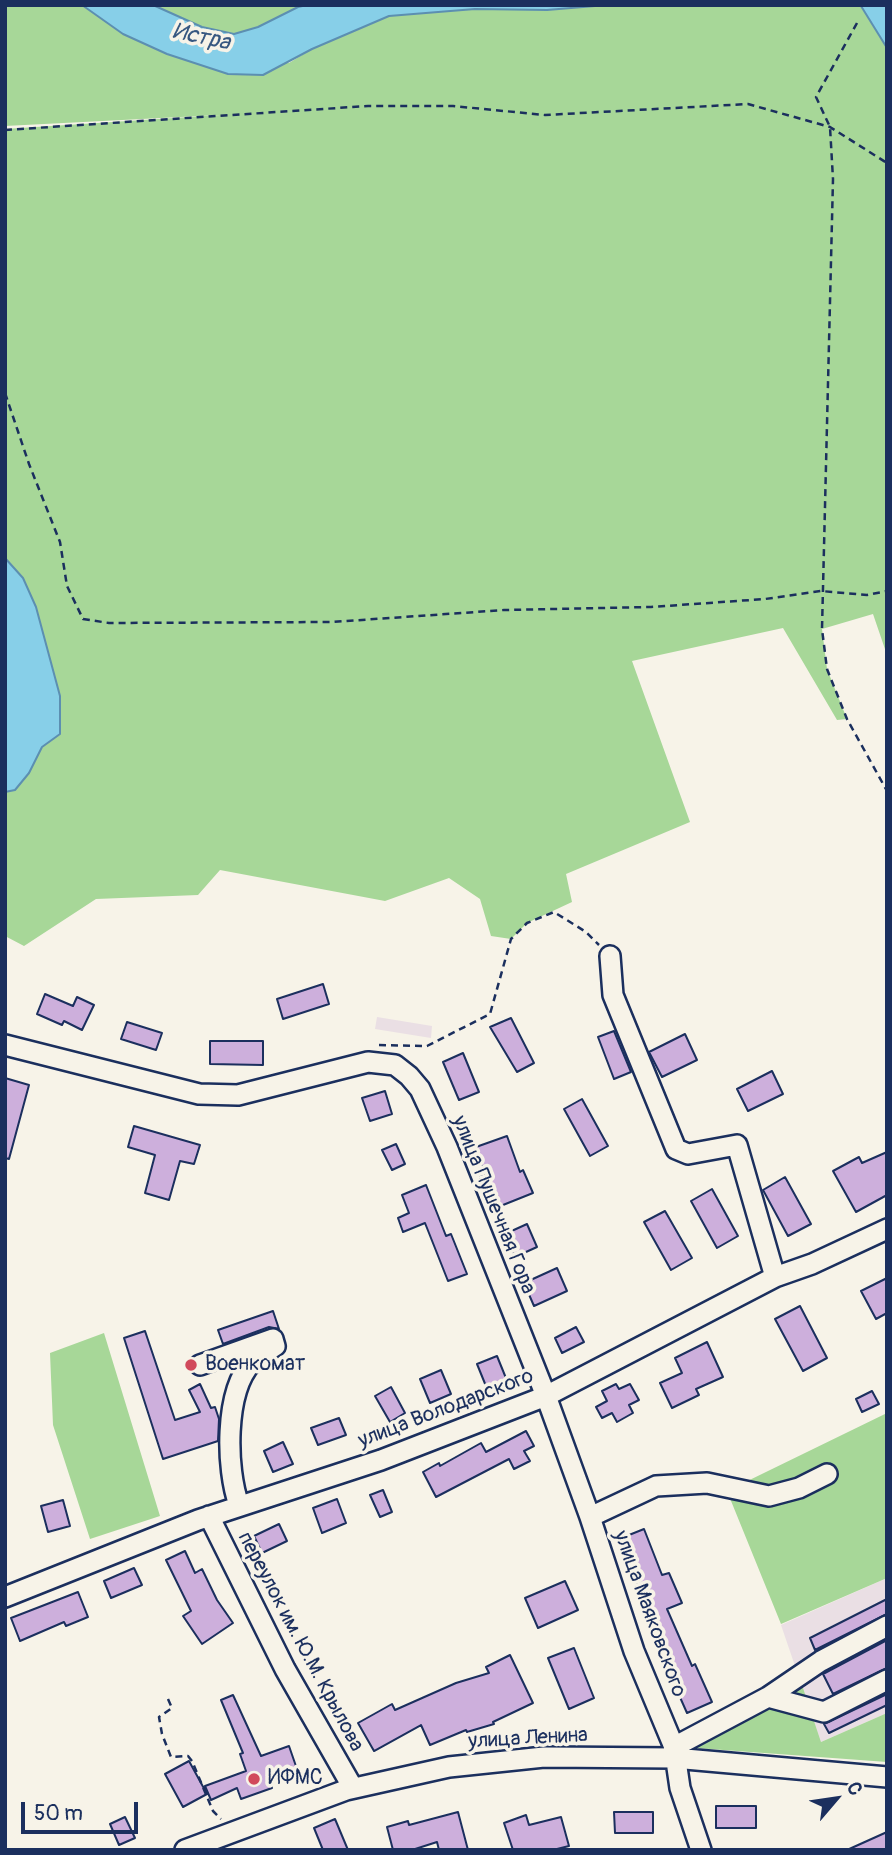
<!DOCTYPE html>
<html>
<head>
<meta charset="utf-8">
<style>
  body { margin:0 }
  #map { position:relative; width:892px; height:1855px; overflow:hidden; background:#f7f3e8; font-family:Pangolin,sans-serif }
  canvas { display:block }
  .frame { position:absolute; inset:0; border:7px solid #1b2f5e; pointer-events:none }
  .north { position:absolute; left:801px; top:1764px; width:70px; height:70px; -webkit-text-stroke:5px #f7f3e8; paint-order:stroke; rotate:61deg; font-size:19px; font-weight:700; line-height:28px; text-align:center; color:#1b2f5e }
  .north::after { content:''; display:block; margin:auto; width:24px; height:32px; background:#1b2f5e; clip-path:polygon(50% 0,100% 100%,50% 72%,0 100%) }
  .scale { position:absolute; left:21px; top:1802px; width:117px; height:32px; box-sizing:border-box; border:4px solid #1b2f5e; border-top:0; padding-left:9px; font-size:21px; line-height:24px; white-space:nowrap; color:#1b2f5e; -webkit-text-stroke:5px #f7f3e8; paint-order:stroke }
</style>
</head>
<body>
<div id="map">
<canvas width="892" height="1855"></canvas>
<div class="frame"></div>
<div class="north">С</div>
<div class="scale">50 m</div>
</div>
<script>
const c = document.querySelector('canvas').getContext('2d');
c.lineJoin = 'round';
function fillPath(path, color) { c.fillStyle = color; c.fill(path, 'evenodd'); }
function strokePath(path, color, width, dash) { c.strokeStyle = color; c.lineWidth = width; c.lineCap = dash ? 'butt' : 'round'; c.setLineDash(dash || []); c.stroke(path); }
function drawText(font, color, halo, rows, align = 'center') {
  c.font = font + ' Pangolin,sans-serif'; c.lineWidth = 7; c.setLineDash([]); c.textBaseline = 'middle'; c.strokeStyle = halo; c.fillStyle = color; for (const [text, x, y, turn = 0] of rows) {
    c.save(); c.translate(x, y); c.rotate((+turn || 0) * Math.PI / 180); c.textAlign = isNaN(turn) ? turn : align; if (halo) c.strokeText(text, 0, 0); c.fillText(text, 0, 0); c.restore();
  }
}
fillPath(new Path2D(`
  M 377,1017 L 432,1026 L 431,1038 L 375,1029 Z
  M 887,1578 L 887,1713 L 821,1742 L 781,1625 Z`), '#eadfe4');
fillPath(new Path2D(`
  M 5,5 L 82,5 L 123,34 L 289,63 L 312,49 L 389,16 L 475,9 L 547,10 L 607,5 L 860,5 L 887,48 L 887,655 L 873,614 L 822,629 L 827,669 L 847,719 L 837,720 L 783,628 L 632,661 L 690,822 L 566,874 L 572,902 L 527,923 L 511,939 L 491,936 L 480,899 L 449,878 L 385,901 L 220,870 L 198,895 L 96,899 L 24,946 L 5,936 L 5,792 L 15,790 L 29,773 L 42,747 L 60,734 L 60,696 L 23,578 L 5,558 L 5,129 L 220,115 L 5,126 Z
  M 153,5 L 307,5 L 298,7 L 258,27 L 234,34 L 202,27 Z
  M 104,1333 L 160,1516 L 90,1539 L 53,1425 L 50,1353 Z
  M 887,1413 L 887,1578 L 781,1624 L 727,1491 Z
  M 801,1682 L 821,1742 L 887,1713 L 887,1762 L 696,1748 Z`), '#a7d798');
const water = new Path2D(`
  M 82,5 L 153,5 L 202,27 L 234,34 L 258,27 L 298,7 L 307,5 L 607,5 L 547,10 L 475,9 L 389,16 L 312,49 L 263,75 L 228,74 L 167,54 L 123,34 Z
  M 860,5 L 887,5 L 887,48 L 861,6 Z
  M 5,558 L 23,578 L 36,607 L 60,696 L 60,734 L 42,747 L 29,773 L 15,790 L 5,792 Z`);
fillPath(water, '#87cfe8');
strokePath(water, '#5c8fb1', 2);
const building = new Path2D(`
  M 323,984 L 329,1004 L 283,1019 L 277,999 Z
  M 45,994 L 73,1006 L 77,997 L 94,1005 L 82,1030 L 64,1021 L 62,1025 L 37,1014 Z
  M 511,1018 L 534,1063 L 517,1072 L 490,1027 Z
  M 127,1022 L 162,1033 L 156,1050 L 121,1039 Z
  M 614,1031 L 631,1072 L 614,1079 L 598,1037 Z
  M 685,1034 L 697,1060 L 662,1077 L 649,1052 Z
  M 210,1041 L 263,1041 L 263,1065 L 210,1064 Z
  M 463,1053 L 479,1092 L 459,1100 L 443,1062 Z
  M 772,1071 L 783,1094 L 748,1111 L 737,1089 Z
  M 5,1078 L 29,1085 L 9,1159 L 5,1158 Z
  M 385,1091 L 392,1114 L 370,1121 L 362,1098 Z
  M 582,1099 L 608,1146 L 590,1156 L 564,1109 Z
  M 134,1126 L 200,1145 L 194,1164 L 180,1161 L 169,1200 L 145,1193 L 155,1155 L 128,1147 Z
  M 507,1136 L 520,1172 L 523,1170 L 533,1193 L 493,1209 L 480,1177 L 485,1175 L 476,1147 Z
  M 396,1144 L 405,1164 L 392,1170 L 382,1150 Z
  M 887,1152 L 887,1195 L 856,1212 L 833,1171 L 859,1157 L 862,1163 Z
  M 785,1177 L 811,1224 L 788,1236 L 763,1190 Z
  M 426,1185 L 446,1236 L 451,1234 L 467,1274 L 448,1281 L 425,1223 L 403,1232 L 398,1218 L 409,1213 L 402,1195 Z
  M 712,1189 L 738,1236 L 717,1248 L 691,1201 Z
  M 665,1211 L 692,1258 L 671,1270 L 644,1222 Z
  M 527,1224 L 537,1247 L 515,1257 L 505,1234 Z
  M 557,1268 L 567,1291 L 534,1306 L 524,1283 Z
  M 887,1278 L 887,1313 L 876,1319 L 861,1291 Z
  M 800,1306 L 827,1358 L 803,1371 L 775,1319 Z
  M 273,1311 L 279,1329 L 269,1327 L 223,1344 L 218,1330 Z
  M 576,1327 L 584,1342 L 562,1353 L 555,1338 Z
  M 145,1331 L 175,1420 L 200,1412 L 189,1390 L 200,1384 L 211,1408 L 215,1407 L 219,1419 L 218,1441 L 163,1459 L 124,1338 Z
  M 707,1342 L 723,1377 L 696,1389 L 699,1395 L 672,1408 L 660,1383 L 682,1373 L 675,1358 Z
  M 497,1356 L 510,1388 L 490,1396 L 477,1364 Z
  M 441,1370 L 451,1394 L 430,1403 L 420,1379 Z
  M 616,1384 L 619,1389 L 630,1384 L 639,1400 L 629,1405 L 633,1413 L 617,1422 L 612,1413 L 602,1418 L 596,1407 L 607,1401 L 602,1391 Z
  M 391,1387 L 405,1413 L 390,1422 L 375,1396 Z
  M 872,1391 L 879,1404 L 862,1412 L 856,1399 Z
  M 339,1418 L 346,1435 L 318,1445 L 311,1428 Z
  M 526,1431 L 534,1446 L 524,1451 L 530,1461 L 514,1469 L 509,1459 L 436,1497 L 423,1472 L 439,1463 L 440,1466 L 481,1443 L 486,1452 Z
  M 283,1442 L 293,1464 L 273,1472 L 264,1451 Z
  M 383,1490 L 392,1512 L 380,1517 L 370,1495 Z
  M 337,1499 L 346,1523 L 322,1533 L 313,1508 Z
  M 63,1500 L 70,1526 L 48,1532 L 41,1506 Z
  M 279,1524 L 287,1541 L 262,1553 L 254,1536 Z
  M 644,1529 L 662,1575 L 669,1573 L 682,1603 L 667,1609 L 692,1666 L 695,1664 L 712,1702 L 687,1713 L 663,1659 L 667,1657 L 635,1587 L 638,1586 L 619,1539 Z
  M 185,1551 L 195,1573 L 202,1569 L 217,1600 L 233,1623 L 202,1644 L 183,1616 L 191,1611 L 166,1560 Z
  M 134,1568 L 142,1585 L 111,1598 L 104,1581 Z
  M 565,1581 L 578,1610 L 538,1628 L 525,1598 Z
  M 78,1592 L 88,1617 L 66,1626 L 64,1622 L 20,1641 L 11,1618 Z
  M 887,1599 L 887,1614 L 815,1650 L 810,1638 Z
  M 887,1640 L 887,1668 L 833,1694 L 823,1674 Z
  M 574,1648 L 594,1698 L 569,1709 L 548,1658 Z
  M 510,1655 L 533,1703 L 493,1722 L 494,1724 L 467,1732 L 466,1730 L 430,1745 L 421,1725 L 374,1751 L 358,1723 L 392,1704 L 395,1710 L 456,1683 L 489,1673 L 486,1667 Z
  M 887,1694 L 887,1705 L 829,1733 L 824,1724 Z
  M 233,1695 L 261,1756 L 289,1746 L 298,1772 L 270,1782 L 272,1788 L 241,1799 L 237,1788 L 211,1800 L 205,1786 L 246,1771 L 240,1754 L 243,1753 L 221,1700 Z
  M 189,1761 L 207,1794 L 183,1807 L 165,1774 Z
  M 716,1806 L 756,1806 L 756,1828 L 716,1828 Z
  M 458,1812 L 468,1850 L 439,1850 L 437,1842 L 412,1850 L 393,1850 L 387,1827 L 408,1821 L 409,1825 Z
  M 614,1812 L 653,1812 L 653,1833 L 615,1833 Z
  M 526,1815 L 529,1825 L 561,1817 L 569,1846 L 553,1850 L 513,1850 L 504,1823 Z
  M 125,1817 L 135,1838 L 119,1845 L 110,1824 Z
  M 335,1819 L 348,1850 L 323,1850 L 314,1828 Z
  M 887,1832 L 887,1850 L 847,1850 Z`);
fillPath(building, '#cdafdc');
strokePath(building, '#1b2f5e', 2);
const minor = new Path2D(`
  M 610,956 L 613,995 L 676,1149 L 688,1154 L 737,1145 L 775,1277
  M 5,1045 L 199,1094 L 238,1095 L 368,1062 L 395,1065 L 409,1076 L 420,1089 L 447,1147 L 546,1396 L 590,1517 L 634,1651 L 674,1747 L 680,1788 L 701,1850
  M 200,1365 L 273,1339 L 275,1346 C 268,1351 258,1356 252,1362 C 224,1392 226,1469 239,1505
  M 209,1516 L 285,1669 L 353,1788
  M 590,1517 L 656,1486 L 707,1483 L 769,1496 L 799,1488 L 827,1474
  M 5,1597 L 198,1520 L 381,1460 L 546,1396 L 775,1277 L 812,1264 L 887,1229
  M 768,1697 L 824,1712 L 887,1680
  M 674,1747 L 768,1697 L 821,1661 L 887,1626
  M 185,1850 L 346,1790 L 449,1767 L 544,1757 L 674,1758 L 887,1777`);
strokePath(minor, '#1b2f5e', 24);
strokePath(new Path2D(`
  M 857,23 L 816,97 L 830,127 L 833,179 L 822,629 L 827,669 L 847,719 L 887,791
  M 5,130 L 368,106 L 453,106 L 545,115 L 748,104 L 830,127 L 887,163
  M 5,393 L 29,464 L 60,542 L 67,586 L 83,619 L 109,623 L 332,622 L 504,610 L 651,607 L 765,599 L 821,591 L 867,595 L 887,591
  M 379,1045 L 427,1046 L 490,1014 L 511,939 L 527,923 L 554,912 L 586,932 L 599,945
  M 168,1699 L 172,1708 L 159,1717 L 162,1734 L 171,1757 L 188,1756 L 192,1761 L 213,1811 L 221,1819`), '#1b2f5e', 2.5, [7, 5]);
strokePath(minor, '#f7f3e8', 19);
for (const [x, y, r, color] of [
  [191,1365,7,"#d1495b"],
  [254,1779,7,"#d1495b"]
]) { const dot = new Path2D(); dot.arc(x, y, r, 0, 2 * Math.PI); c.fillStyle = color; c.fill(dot); strokePath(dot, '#f7f3e8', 2.5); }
drawText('21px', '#1b2f5e', '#f7f3e8', [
  ["улица Пушечная Гора",493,1205,68],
  ["улица Володарского",446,1409,-21],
  ["улица Маяковского",649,1614,70],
  ["переулок им. Ю.М. Крылова",300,1642,62],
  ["улица Ленина",528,1739,-3]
]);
drawText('21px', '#1b2f5e', '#f7f3e8', [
  ["Военкомат",205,1365],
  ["ИФМС",268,1779]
], 'left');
drawText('italic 23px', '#365780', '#f7f3e8', [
  ["Истра",201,38,12]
]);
</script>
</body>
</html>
